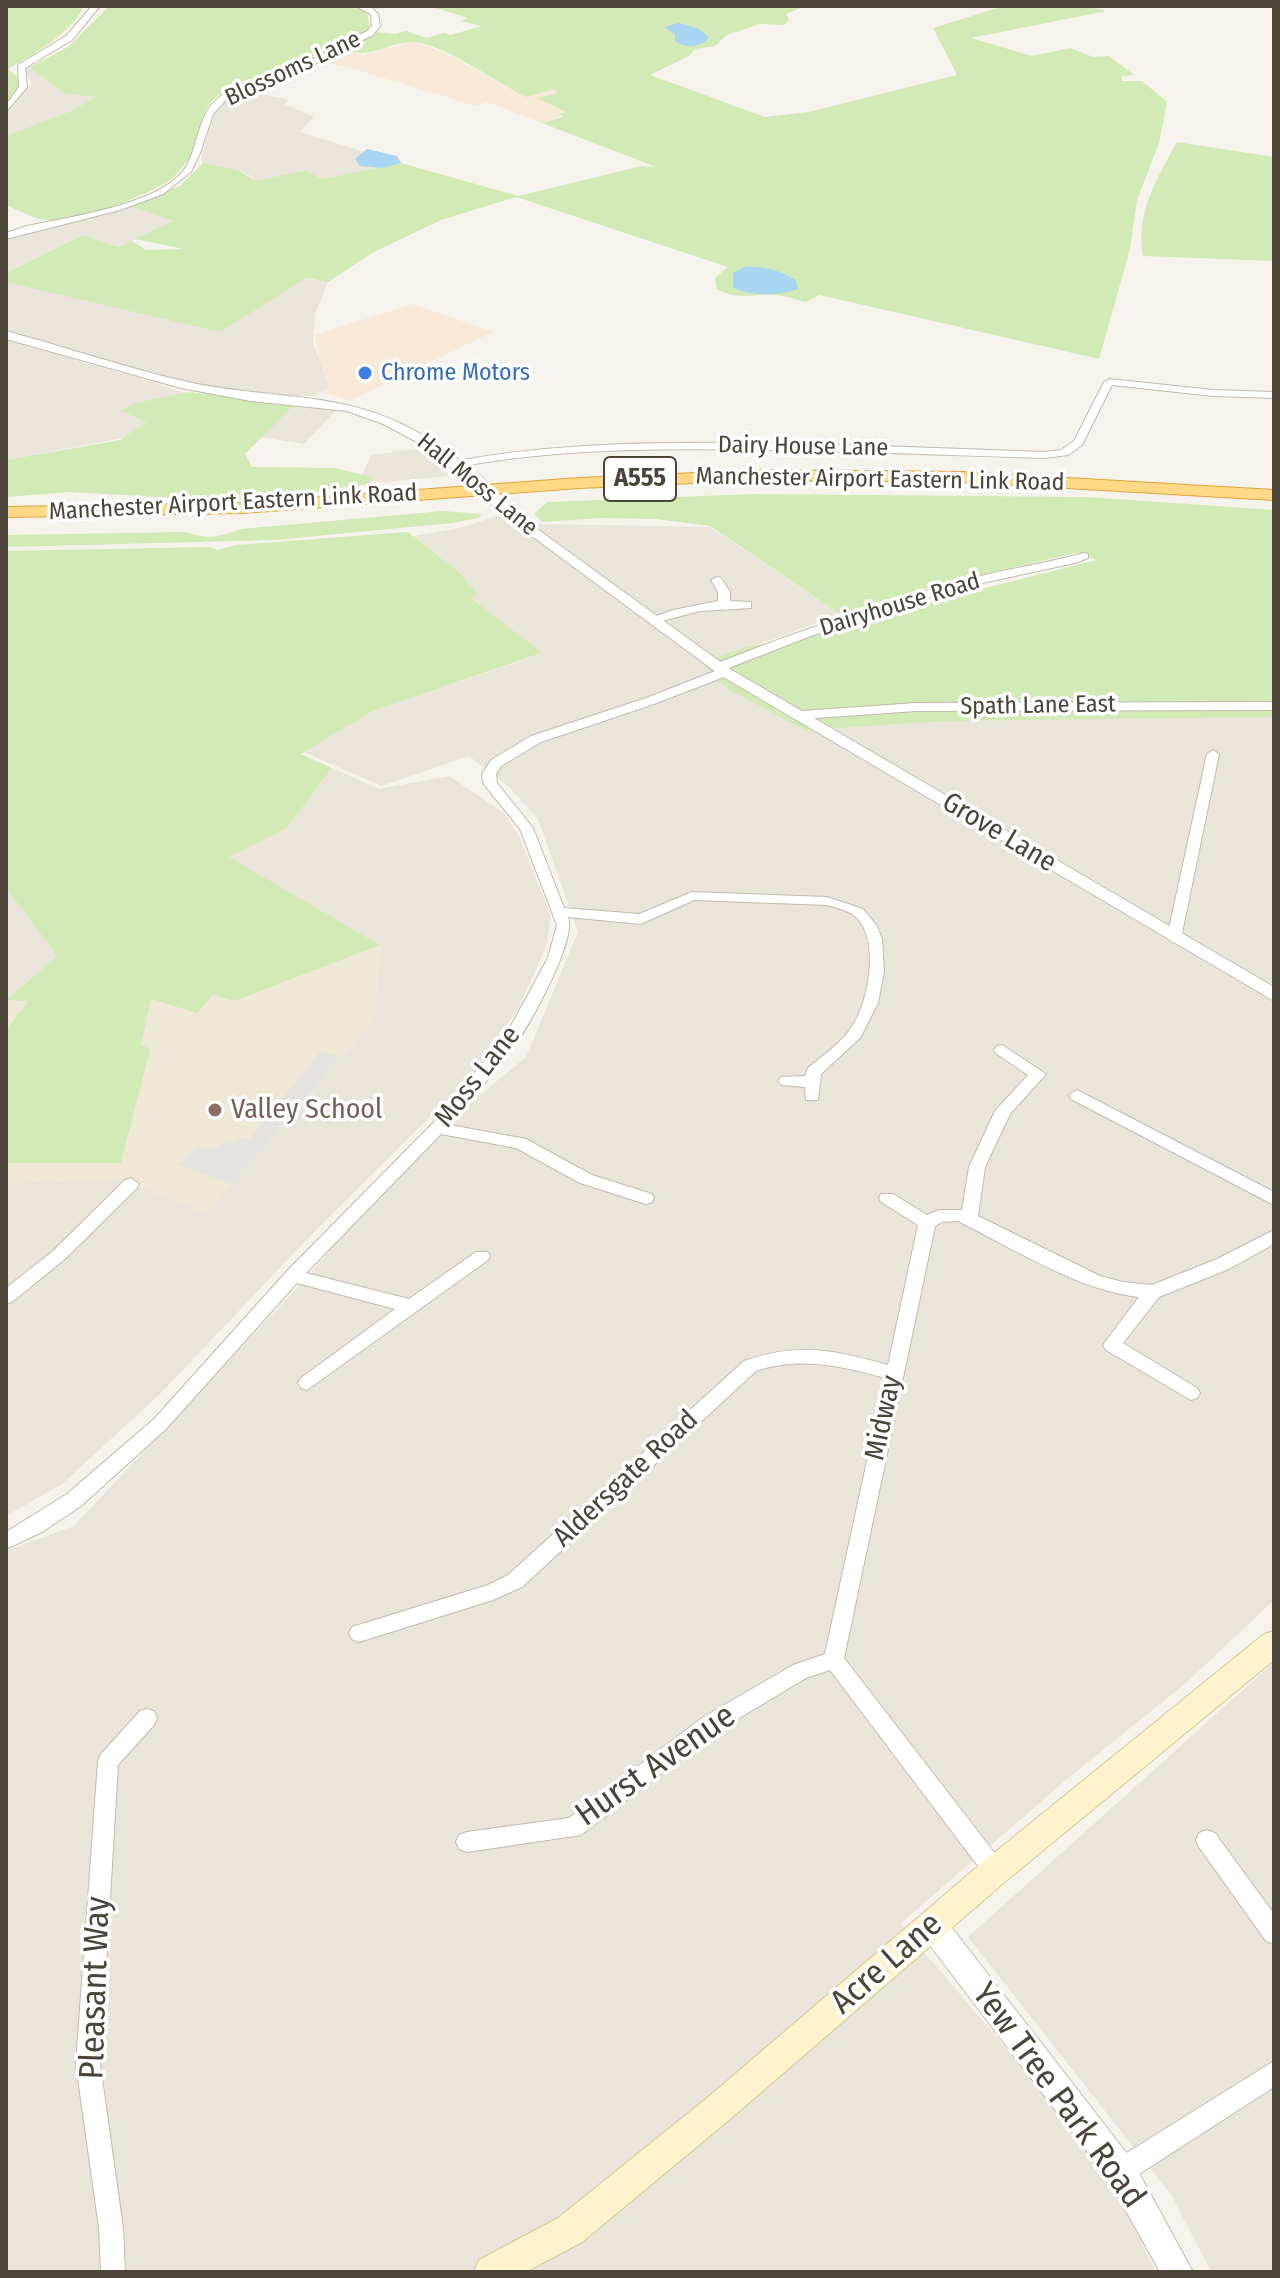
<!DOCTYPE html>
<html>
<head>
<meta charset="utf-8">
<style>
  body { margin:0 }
  #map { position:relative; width:1280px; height:2278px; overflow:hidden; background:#f6f3ec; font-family:"Fira Sans Condensed",sans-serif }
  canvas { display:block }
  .frame { position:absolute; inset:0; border:8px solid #4b4439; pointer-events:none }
</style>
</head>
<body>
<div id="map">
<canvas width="1280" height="2278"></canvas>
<div class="frame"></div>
</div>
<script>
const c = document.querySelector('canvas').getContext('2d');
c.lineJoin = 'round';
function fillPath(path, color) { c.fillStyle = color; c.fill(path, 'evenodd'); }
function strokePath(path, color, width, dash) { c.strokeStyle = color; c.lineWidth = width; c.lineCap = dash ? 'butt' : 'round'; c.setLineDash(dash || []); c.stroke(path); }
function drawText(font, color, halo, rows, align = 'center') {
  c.font = font + ' "Fira Sans Condensed",sans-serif'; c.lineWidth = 7; c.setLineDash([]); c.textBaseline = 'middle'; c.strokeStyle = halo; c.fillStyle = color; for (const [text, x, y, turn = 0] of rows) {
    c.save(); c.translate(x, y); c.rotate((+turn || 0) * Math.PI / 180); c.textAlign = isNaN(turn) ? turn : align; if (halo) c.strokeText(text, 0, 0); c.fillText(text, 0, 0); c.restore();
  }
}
fillPath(new Path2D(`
  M 27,67 L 33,68 L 65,94 L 97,97 L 73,110 L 6,136 L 6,114 L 32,83 L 24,70 Z
  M 247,91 L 290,100 L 284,104 L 314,117 L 300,132 L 401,163 L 321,179 L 307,170 L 256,182 L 251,176 L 238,170 L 203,163 L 201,158 L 212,115 L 221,102 Z
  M 126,204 L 175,221 L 119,247 L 81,235 L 6,273 L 6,236 Z
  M 301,278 L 328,282 L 315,314 L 313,343 L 330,388 L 313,396 L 251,397 L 181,384 L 6,335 L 6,282 L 66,294 Z
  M 6,340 L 142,379 L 185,393 L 135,403 L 121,411 L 148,422 L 128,437 L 6,460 Z
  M 295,404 L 337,409 L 304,444 L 261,437 Z
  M 423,448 L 457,475 L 386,482 L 360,480 L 371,455 Z
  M 500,515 L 542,524 L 710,527 L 840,614 L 705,665 L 726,688 L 831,718 L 1274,709 L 1274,1600 L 1186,1683 L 1067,1779 L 900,1924 L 1100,2158 L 1156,2272 L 6,2272 L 6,1551 L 74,1526 L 297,1288 L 429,1137 L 526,1057 L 578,932 L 538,819 L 508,786 L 469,756 L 381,786 L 304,752 L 373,711 L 541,654 L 470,597 L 478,594 L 460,573 L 413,536 L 460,528 Z
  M 332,768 L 379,789 L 449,776 L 504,813 L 519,836 L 551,916 L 546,947 L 518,1009 L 471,1076 L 313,1233 L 161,1393 L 62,1484 L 6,1516 L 6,1183 L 118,1178 L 207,1213 L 374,1019 L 380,945 L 228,857 L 286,829 Z
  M 6,888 L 57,956 L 6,1000 Z
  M 1274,1662 L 1274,2272 L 1211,2272 L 1172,2196 L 968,1937 Z`), '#eae5da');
fillPath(new Path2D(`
  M 416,41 L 451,56 L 526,97 L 554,89 L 588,105 L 542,123 L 487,102 L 476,106 L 344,66 L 318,62 L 341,50 L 363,55 Z
  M 412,304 L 493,332 L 349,401 L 323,392 L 331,387 L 319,359 L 315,335 Z`), '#f7ead8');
fillPath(new Path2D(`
  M 380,945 L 374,1019 L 207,1213 L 118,1178 L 6,1183 L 6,1000 L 151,999 L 213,994 L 235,1001 Z`), '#efe8d6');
fillPath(new Path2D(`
  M 6,6 L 84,6 C 70,35 34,53 8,69 L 17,77 L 20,87 L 6,103 Z
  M 109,6 L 344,6 L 367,11 L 370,28 L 360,36 L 278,74 L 221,90 L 223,92 C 192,113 209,128 193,153 C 187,162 177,175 169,181 C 141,197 78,224 46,220 C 34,219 18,210 6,205 L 6,136 L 73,110 L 96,97 L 65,94 L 30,67 L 68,47 Z
  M 430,6 L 805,6 L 786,14 L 789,20 L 784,25 L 760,24 L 727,35 L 715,46 L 695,49 L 689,56 L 650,75 L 765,117 L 809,112 L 957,75 L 933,28 L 1004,6 L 1087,6 L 1106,11 L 971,38 L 1032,56 L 1070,48 L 1093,57 L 1109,56 L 1134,75 L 1122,76 L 1122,81 L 1142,81 L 1167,102 L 1159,143 L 1137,200 L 1130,249 L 1099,359 L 820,295 L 806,302 C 796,300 784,295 774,295 C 753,293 737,301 717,289 L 715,278 L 728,267 L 516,197 L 441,220 L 372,253 L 328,282 L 306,278 L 220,332 L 6,282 L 6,273 L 82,235 L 119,247 L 132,241 L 146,250 L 184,249 L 135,239 L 173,221 L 131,206 L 181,185 L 203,163 L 238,170 L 256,181 L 307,170 L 321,179 L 401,163 L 518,196 L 642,166 L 656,167 L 542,123 L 563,117 L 559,114 L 566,112 L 537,98 L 558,93 L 554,89 L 526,97 C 502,85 437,41 414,42 C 384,42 380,59 341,50 L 376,32 L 396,34 L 406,31 L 427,38 L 443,33 L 451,35 L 481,26 L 461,21 L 468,18 Z
  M 1177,142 L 1274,157 L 1274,261 L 1143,256 C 1135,214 1157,178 1177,142 Z
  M 188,392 L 295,404 L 245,454 L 252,467 L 334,468 L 372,477 L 369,484 L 273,498 L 212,500 L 69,492 L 6,497 L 6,460 L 120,440 L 147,422 L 121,411 L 135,403 Z
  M 754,494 L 1087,497 L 1274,510 L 1274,717 L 945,721 L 805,730 L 726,688 L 704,665 C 725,653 743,646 766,644 L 1096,560 L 1076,553 L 941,584 L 840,614 L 710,526 L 656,519 L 600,518 L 542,522 L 534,514 L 547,502 Z
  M 443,511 L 481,514 L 479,518 L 452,523 L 275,540 L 6,547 L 6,535 L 186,532 C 207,540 220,537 241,529 Z
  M 408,532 L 460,573 L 478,594 L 471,598 L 542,653 L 373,711 L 301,754 L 332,768 L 286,829 L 229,857 L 380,945 L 235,1001 L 213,995 L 197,1013 L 151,999 L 141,1045 L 150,1049 L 121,1163 L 6,1163 L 6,1030 L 28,1001 L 6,1000 L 57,956 L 6,888 L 6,551 L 210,547 L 218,550 L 236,545 Z`), '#d2eab5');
fillPath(new Path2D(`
  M 321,1051 L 341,1057 L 232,1184 L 179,1165 L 196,1146 L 213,1149 L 230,1140 L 236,1142 L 240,1137 L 249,1140 Z`), '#e5e3e0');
fillPath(new Path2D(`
  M 679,23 L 699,29 L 709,38 C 701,47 685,49 675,41 L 675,34 L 664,27 Z
  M 367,149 L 397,156 L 401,163 L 382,168 L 360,166 L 355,159 Z
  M 744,267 C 763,266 779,270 796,280 L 798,289 C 782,295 748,297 733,287 L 733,273 Z`), '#a9d4f2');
const minor = new Path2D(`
  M 92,6 L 100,6 L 72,40 L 25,68 L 27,87 L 6,112 L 6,105 L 19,87 L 18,65 L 66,36 Z
  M 355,6 L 371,7 L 378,14 L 380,26 L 373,35 L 307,68 L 248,88 L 227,99 L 213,114 L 200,153 L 191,172 L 163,194 L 120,210 L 6,239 L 6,233 L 24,227 C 65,217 166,205 187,165 C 200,141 197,113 222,95 C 242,81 267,77 290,69 C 317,59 342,44 367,31 L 372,26 L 371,14 Z
  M 1109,379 L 1213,390 L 1274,392 L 1274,398 L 1213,396 L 1112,385 L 1082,445 L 1068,455 L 1044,458 C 947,455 850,451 753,450 C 654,448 555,449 457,467 L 452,464 L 457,461 C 555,443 654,442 753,443 C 850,445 947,448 1044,452 L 1061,450 L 1074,441 L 1104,382 Z
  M 1084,553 L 1088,554 L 1088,558 L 1075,563 L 973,585 L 911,603 L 816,634 L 726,669 L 731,672 L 729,675 L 654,704 L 541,742 L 501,766 L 496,774 L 497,783 L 533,828 L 564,908 L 639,914 L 692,892 L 827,897 L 863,909 L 877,926 L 882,939 L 884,971 L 878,1003 L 860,1038 L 821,1074 L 818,1100 L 806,1100 L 805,1087 L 781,1085 L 778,1081 L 781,1077 L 805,1076 L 808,1068 C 823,1055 842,1043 853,1025 C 869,1000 880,940 856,917 C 848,910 837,908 827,905 L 694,900 L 641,924 L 568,917 C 577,939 532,1021 517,1042 C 497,1071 472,1097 450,1125 L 526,1139 L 592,1175 L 652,1194 L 654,1198 L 652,1202 L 646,1204 L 580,1183 L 516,1148 L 441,1134 L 306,1273 L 409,1299 L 476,1252 L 488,1252 L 490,1256 L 488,1260 L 307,1390 L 301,1388 L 298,1383 L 301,1378 L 395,1309 L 297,1283 L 166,1429 L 81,1506 L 42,1532 L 6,1549 L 6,1532 L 67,1494 L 154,1419 L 287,1271 L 432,1124 L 506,1035 L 548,958 L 557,925 L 520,829 L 483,783 L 482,774 L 491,760 L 531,736 L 646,698 L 718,670 L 713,667 L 715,664 C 796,632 879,603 965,580 C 1004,569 1045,564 1084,553 Z
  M 717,577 L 721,578 L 730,592 L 730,601 L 751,602 L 751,608 L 700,611 L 654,623 L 648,619 L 673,610 L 718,601 L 718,592 L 711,580 Z
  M 1274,702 L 1274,710 L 916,711 L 802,719 L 796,715 L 802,711 L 916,703 Z
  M 1213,750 L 1219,754 L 1181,938 L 1174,943 L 1167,938 L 1207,754 Z
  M 1002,1045 L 1046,1074 L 1010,1114 L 985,1167 L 978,1216 L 1100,1276 L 1123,1282 L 1152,1285 L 1217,1259 L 1274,1230 L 1274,1244 L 1229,1269 L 1159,1297 L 1123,1343 L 1197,1388 L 1200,1393 L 1197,1398 L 1191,1400 L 1106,1350 L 1103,1345 L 1139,1297 C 1080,1291 1012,1248 958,1221 L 942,1222 L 935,1226 L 844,1658 L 1003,1864 L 1006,1871 L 1003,1878 L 995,1881 L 987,1878 L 830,1670 L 806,1678 L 716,1732 L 581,1835 L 467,1852 L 459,1849 L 456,1842 L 459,1835 L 467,1832 L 569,1818 L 702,1718 L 793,1665 L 825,1654 L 885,1378 C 842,1366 800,1356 756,1371 L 522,1587 L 493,1600 L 359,1642 L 352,1639 L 349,1633 L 352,1627 L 488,1585 L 508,1575 L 744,1361 C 800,1342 832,1350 888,1365 L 918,1225 L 881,1202 L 879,1198 L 881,1194 L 893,1194 L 927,1215 L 939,1210 L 962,1210 L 969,1167 L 995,1111 L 1028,1075 L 997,1054 L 994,1050 L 997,1046 Z
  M 1077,1090 L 1274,1192 L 1274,1205 L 1071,1099 L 1069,1095 Z
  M 131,1178 L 139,1184 L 137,1188 L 65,1259 L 12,1302 L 6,1304 L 6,1288 L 53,1251 L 125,1180 Z
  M 147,1709 L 154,1711 L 157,1718 L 154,1725 L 118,1765 L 100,2064 L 123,2228 L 125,2272 L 101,2272 L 99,2228 L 76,2064 L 98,1761 L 101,1754 L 140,1711 Z
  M 1207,1830 L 1215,1833 L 1274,1914 L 1274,1944 L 1266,1941 L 1199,1847 L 1196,1840 L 1199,1833 Z
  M 1274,2061 L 1274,2087 L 1130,2180 L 1121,2183 L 1112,2180 L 1109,2171 L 1112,2162 Z`);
const tertiary = new Path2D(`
  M 6,331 C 65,347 123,367 183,381 C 280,403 359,386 445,450 C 456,458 469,466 479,476 L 467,479 L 417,442 L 383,424 L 347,411 L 251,401 L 181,388 L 6,339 Z
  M 507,507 L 730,669 L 1274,987 L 1274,1001 L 720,675 L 502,514 L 500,511 Z
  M 932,1911 L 942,1915 L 1132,2160 L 1193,2272 L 1160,2272 L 1110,2182 L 922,1935 L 918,1925 L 922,1915 Z`);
const secondary = new Path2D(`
  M 1274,1631 L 1274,1660 L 1006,1881 L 729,2120 L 582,2242 L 526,2272 L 474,2272 L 479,2260 L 558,2218 L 707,2098 L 984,1861 L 1264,1634 Z`);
const trunk = new Path2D(`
  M 765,470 L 963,472 L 1274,490 L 1274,500 L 963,482 L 765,480 L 579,488 L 242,513 L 6,517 L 6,507 L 242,503 L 579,478 Z`);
strokePath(minor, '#c2bbae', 2);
strokePath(tertiary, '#c2bbae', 2);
strokePath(secondary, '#d6c79b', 2);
strokePath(trunk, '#e0a43c', 2);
fillPath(minor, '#fff');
fillPath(tertiary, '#fff');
fillPath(secondary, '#fff3cd');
fillPath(trunk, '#ffd985');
const tertiaryBridge = new Path2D(`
  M 472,476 L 507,511`);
strokePath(tertiaryBridge, '#c2bbae', 14, []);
strokePath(tertiaryBridge, '#fff', 13);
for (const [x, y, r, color] of [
  [365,373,8,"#3f7fe0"],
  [215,1110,8,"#8d6e63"]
]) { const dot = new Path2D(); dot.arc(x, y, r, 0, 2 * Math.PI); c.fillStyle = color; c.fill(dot); strokePath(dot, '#fff', 3); }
drawText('24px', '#4b4439', '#fff', [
  ["Blossoms Lane",293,69,-25],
  ["Dairy House Lane",803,447,1],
  ["Manchester Airport Eastern Link Road",880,480,1],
  ["Hall Moss Lane",477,485,39],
  ["Manchester Airport Eastern Link Road",233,503,-3],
  ["Dairyhouse Road",900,605,-17],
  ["Spath Lane East",1038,706,-1]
]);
drawText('24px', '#366cbe', '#fff', [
  ["Chrome Motors",381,373]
], 'left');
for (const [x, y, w] of [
  [640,479,72]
]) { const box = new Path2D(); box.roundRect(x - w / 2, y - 22, w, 44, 6); c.fillStyle = '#fff'; c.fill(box); strokePath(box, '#4b4439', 2); }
drawText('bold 26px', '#4b4439', null, [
  ["A555",640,479]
]);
drawText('28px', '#4b4439', '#fff', [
  ["Grove Lane",999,833,31],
  ["Moss Lane",478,1077,-52],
  ["Midway",884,1418,-78],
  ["Aldersgate Road",626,1479,-43]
]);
drawText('28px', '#785e54', '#fff', [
  ["Valley School",231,1110]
], 'left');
drawText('34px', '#4b4439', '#fff', [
  ["Hurst Avenue",656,1766,-35],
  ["Acre Lane",887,1964,-41],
  ["Pleasant Way",96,1988,-88],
  ["Yew Tree Park Road",1058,2096,54]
]);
</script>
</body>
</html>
